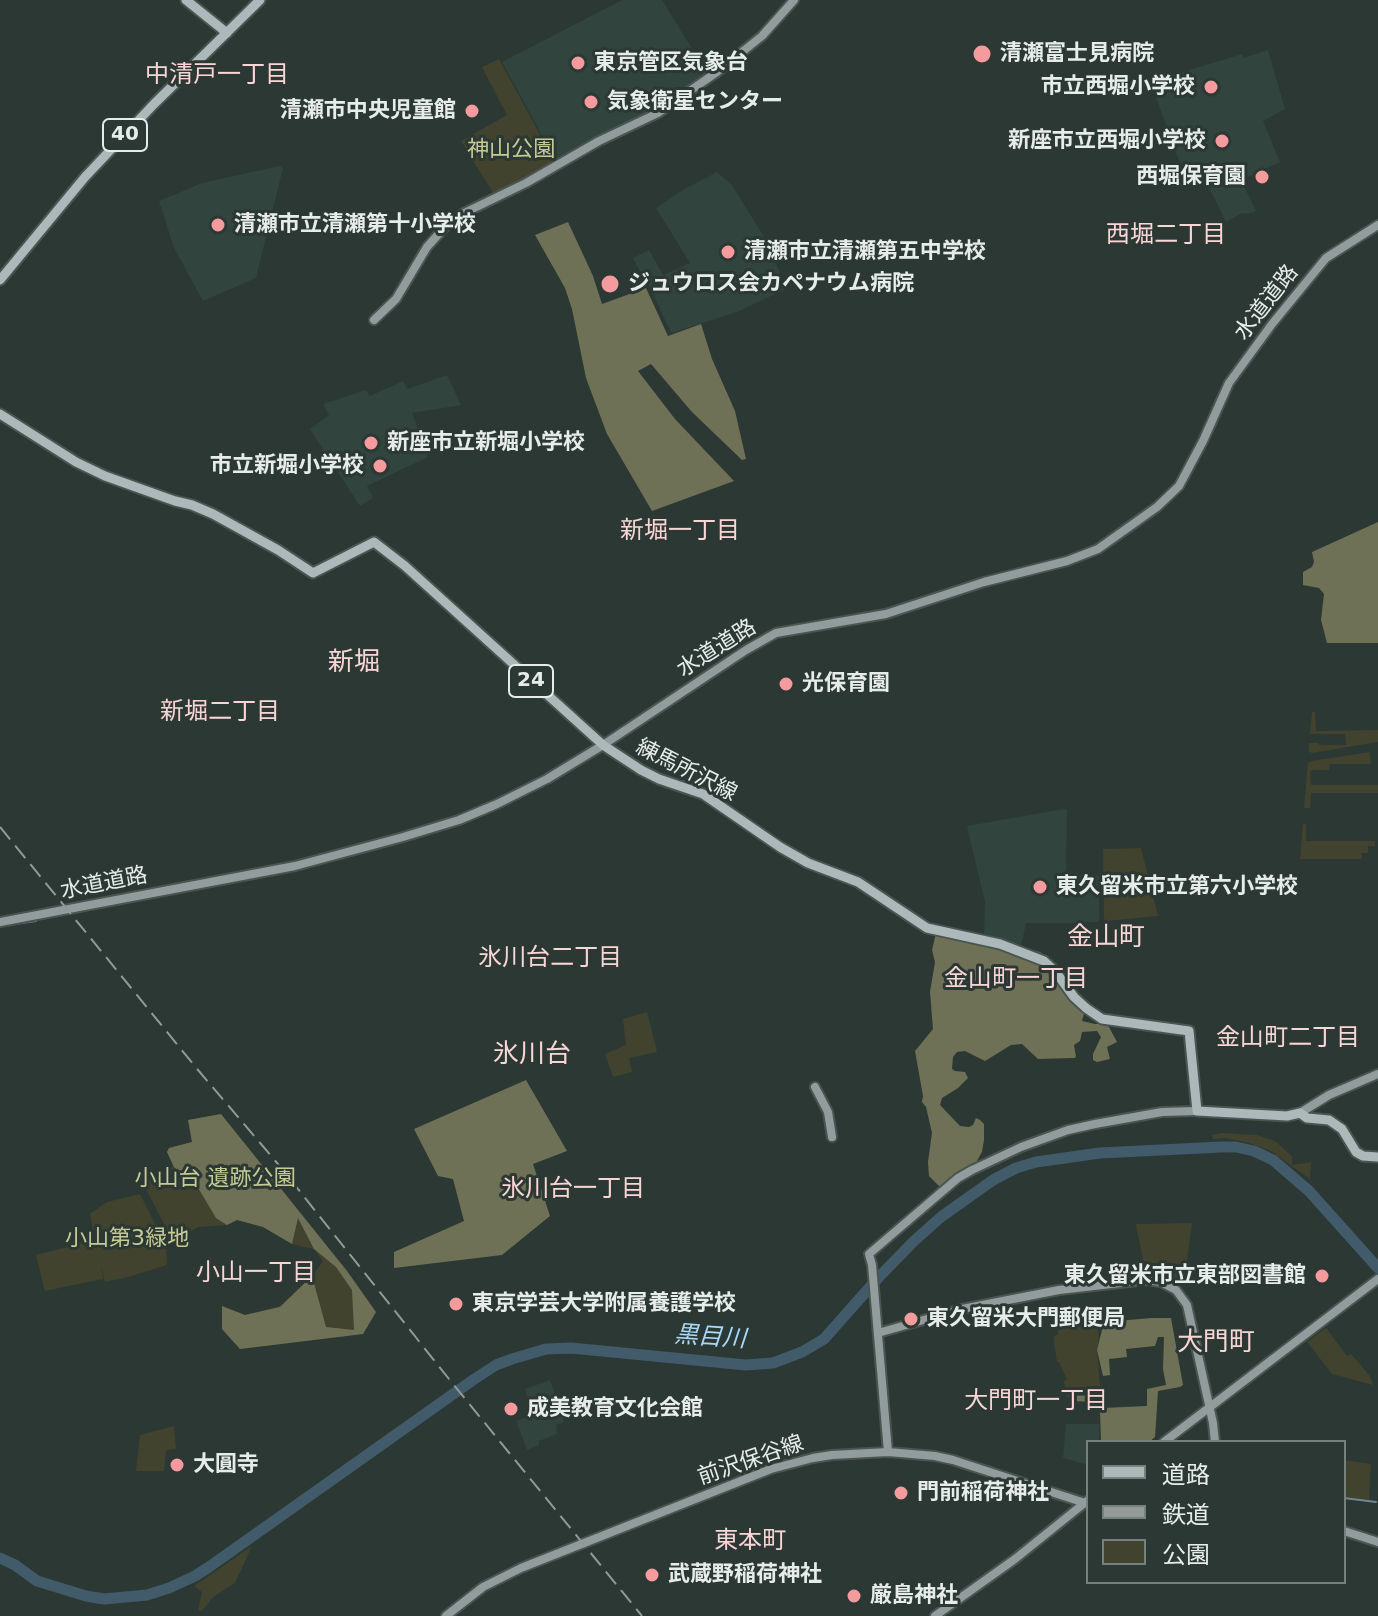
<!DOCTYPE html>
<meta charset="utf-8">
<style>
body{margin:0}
#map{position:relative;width:1378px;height:1616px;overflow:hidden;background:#2c3834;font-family:"DejaVu Sans","Noto Sans JP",sans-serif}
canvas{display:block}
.legend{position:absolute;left:1086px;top:1440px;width:260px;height:144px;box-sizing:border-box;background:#2c3834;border:2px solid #76807d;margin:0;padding:10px 14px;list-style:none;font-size:24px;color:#e5ecea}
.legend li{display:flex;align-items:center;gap:16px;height:40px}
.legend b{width:40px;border:2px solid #76807d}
</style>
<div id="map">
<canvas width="1378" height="1616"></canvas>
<ul class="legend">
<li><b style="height:10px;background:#acb8ba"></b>道路</li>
<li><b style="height:10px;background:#919a97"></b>鉄道</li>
<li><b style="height:22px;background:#41432e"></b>公園</li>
</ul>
</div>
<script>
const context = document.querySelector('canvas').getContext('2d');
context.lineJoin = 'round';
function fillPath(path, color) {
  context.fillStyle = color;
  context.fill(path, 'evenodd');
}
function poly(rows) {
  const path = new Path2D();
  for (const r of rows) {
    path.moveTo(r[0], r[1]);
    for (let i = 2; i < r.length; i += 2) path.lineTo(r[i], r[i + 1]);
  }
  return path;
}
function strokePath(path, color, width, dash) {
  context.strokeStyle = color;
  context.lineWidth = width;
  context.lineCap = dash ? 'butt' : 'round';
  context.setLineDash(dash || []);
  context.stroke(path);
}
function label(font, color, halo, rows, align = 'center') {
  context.font = font + ' "DejaVu Sans","Noto Sans JP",sans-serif';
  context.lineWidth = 6;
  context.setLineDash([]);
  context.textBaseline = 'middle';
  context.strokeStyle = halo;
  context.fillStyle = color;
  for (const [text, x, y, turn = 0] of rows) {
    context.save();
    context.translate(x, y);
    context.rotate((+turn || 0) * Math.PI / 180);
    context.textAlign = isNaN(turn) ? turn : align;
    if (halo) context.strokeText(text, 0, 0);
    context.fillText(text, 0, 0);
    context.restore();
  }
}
const built = poly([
 [622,0,662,0,694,52,706,66,707,74,650,112,602,134,556,161,502,62],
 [1268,50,1285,109,1263,121,1280,162,1241,180,1256,211,1247,214,1242,213,1226,222,1201,171,1185,177,1152,86,1180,73,1242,54,1244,58],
 [280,166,283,168,256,278,203,301,174,248,159,201,202,183],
 [717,172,732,185,769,245,786,289,737,312,671,333,649,285,647,285,633,258,649,250,663,275,690,263,656,208,684,189],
 [447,375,461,405,412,413,428,457,367,486,373,498,360,506,310,429,329,415,323,404,366,390,370,396,403,381,407,389],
 [1064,809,1067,810,1066,876,1095,875,1099,877,1099,920,1097,922,1070,923,1026,923,1021,947,984,935,985,902,967,826],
 [550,1380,564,1422,556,1425,557,1434,539,1441,539,1445,527,1450,516,1421,534,1415,525,1389],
 [1066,1424,1099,1424,1099,1442,1088,1442,1088,1465,1063,1458]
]);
const green = poly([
 [499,59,555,162,524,179,493,193,461,141,507,115,482,67],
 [1312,712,1315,712,1316,731,1378,730,1378,742,1312,753,1309,752,1309,743,1318,743,1319,745,1346,745,1345,734,1310,734],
 [1370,752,1371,764,1330,764,1329,770,1312,770,1310,772,1311,785,1378,785,1378,793,1311,793,1310,808,1304,808,1308,763,1312,761],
 [1303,823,1306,824,1306,841,1375,841,1375,846,1368,846,1368,853,1361,853,1362,859,1300,859],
 [1141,848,1158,916,1107,921,1104,919,1103,849],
 [647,1012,657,1052,629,1058,632,1072,613,1077,605,1054,626,1045,623,1019],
 [221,1114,347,1271,376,1312,363,1334,240,1349,222,1329,222,1306,245,1315,280,1306,312,1276,323,1261,314,1249,292,1244,263,1227,237,1220,227,1225,198,1227,173,1242,141,1179,173,1167,167,1152,169,1148,192,1142,188,1120],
 [1222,1133,1257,1135,1275,1141,1292,1156,1292,1165,1311,1162,1310,1179,1271,1151,1249,1143,1225,1138,1213,1139,1212,1135],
 [140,1194,166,1246,167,1265,128,1277,105,1282,101,1266,103,1279,45,1291,36,1255,95,1240,90,1214,107,1202],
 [1192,1223,1184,1284,1180,1286,1171,1279,1157,1275,1146,1275,1136,1224],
 [1081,1325,1097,1325,1099,1337,1097,1350,1101,1395,1094,1394,1067,1397,1064,1381,1067,1380,1059,1362,1057,1362,1053,1337,1058,1334,1058,1330],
 [1326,1328,1347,1356,1351,1354,1363,1368,1370,1376,1373,1385,1332,1374,1307,1342],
 [174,1426,176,1449,167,1450,166,1452,164,1471,136,1471,140,1435],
 [1344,1460,1371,1464,1369,1500,1344,1497],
 [252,1546,235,1583,213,1597,202,1611,198,1610,202,1592,194,1586]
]);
const forest = poly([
 [568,222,593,276,602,304,646,288,668,336,701,324,712,359,735,411,746,459,742,460,692,412,651,364,638,371,675,419,734,481,652,511,607,434,586,378,572,309,565,288,535,235],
 [1378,522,1378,643,1327,643,1321,620,1324,594,1319,588,1303,585,1303,572,1312,567,1314,562,1312,552],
 [936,933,984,938,1040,952,1052,961,1052,970,1085,1010,1082,1021,1095,1024,1105,1024,1109,1027,1117,1042,1107,1047,1110,1059,1097,1062,1093,1060,1093,1054,1101,1037,1097,1031,1082,1032,1080,1041,1074,1045,1076,1057,1074,1058,1038,1059,1022,1044,1011,1045,985,1061,965,1051,957,1052,953,1057,952,1069,955,1071,965,1072,968,1078,958,1088,942,1098,940,1105,960,1126,969,1127,973,1125,976,1118,980,1120,984,1124,984,1140,982,1152,973,1168,941,1188,929,1176,928,1162,932,1133,926,1107,922,1102,923,1096,915,1051,933,1029,930,992,935,962,932,950],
 [526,1080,567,1151,533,1164,550,1216,502,1255,394,1268,394,1252,464,1221,453,1179,438,1176,414,1129],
 [221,1114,347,1271,376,1312,363,1334,240,1349,222,1329,222,1306,245,1315,280,1307,312,1276,326,1327,354,1330,352,1290,336,1267,314,1249,298,1218,292,1244,263,1227,237,1220,227,1225,216,1218,197,1186,174,1167,167,1152,169,1148,192,1142,188,1120],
 [1152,1318,1171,1318,1183,1385,1180,1387,1158,1391,1155,1437,1149,1442,1101,1442,1100,1411,1094,1402,1073,1401,1073,1396,1101,1395,1103,1408,1147,1406,1147,1389,1166,1385,1163,1369,1164,1337,1158,1337,1155,1346,1126,1349,1127,1357,1109,1359,1110,1375,1103,1376,1097,1350,1104,1322]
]);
const stream = poly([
 [0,926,36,921],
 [1344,1498,1376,1502]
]);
const river = poly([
 [0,1558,15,1565,37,1581,86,1596,104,1599,147,1595,169,1588,195,1576,209,1567,473,1380,496,1365,512,1359,546,1349,571,1348,746,1365,773,1363,802,1352,824,1339,878,1278,914,1241,941,1217,993,1180,1016,1168,1036,1162,1100,1153,1221,1147,1236,1147,1254,1151,1273,1160,1309,1191,1378,1268]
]);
const secondary = poly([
 [374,320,396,299,427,247,445,227,462,214,526,183,599,141,658,113,717,72,762,36,794,0],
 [0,922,295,866,403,837,459,820,497,804,547,779,603,745,746,650,776,633,886,614,984,582,1067,561,1098,549,1157,507,1179,486,1203,441,1229,383,1272,324,1326,258,1378,225],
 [815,1087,828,1112,832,1137],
 [1300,1113,1329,1095,1378,1074],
 [878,1333,962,1309,1059,1290,1146,1280,1161,1282,1176,1290,1187,1305,1213,1423,1215,1442],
 [1164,1442,1378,1279],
 [888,1452,872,1265,869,1254,958,1178,972,1170,1021,1147,1068,1130,1095,1124,1162,1112,1197,1111],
 [1344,1531,1378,1542],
 [446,1616,483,1587,521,1568,771,1469,813,1458,832,1455,888,1452,935,1456,953,1460,1088,1504],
 [935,1616,1015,1559,1087,1501]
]);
const primary = poly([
 [186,0,227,33],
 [0,280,85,177,154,104,260,0],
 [0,414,76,462,105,476,175,501,192,505,213,514,278,550,313,573,374,542,405,566,603,745,641,770,659,779,703,794,780,847,808,863,858,882,927,928,1000,944,1044,961,1055,971,1074,997,1086,1008,1102,1019,1189,1031,1197,1111,1287,1116,1300,1113,1307,1118,1329,1120,1342,1129,1356,1152,1363,1156,1378,1157]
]);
const rail = poly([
 [0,827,198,1070,278,1164,449,1379,642,1616]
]);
const markers = [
 [982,54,10,"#f59b9e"],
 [578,63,8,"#f59b9e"],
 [1211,87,8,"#f59b9e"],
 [591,102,8,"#f59b9e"],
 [472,111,8,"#f59b9e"],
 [1222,141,8,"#f59b9e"],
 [1262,177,8,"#f59b9e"],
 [218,225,8,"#f59b9e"],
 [728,252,8,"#f59b9e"],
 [610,284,10,"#f59b9e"],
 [371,443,8,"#f59b9e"],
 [380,466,8,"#f59b9e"],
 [786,684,8,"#f59b9e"],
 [1040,887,8,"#f59b9e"],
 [1322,1276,8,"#f59b9e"],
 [456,1304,8,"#f59b9e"],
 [911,1319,8,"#f59b9e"],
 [511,1409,8,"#f59b9e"],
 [177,1465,8,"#f59b9e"],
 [901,1493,8,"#f59b9e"],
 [652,1575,8,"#f59b9e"],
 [854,1596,8,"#f59b9e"]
];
const shields = [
 [125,135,44],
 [531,681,44]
];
const shieldNames = [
 ["40",125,135],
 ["24",531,681]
];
const poiNames = [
 ["清瀬富士見病院",1000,54],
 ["東京管区気象台",594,63],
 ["市立西堀小学校",1195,87,"right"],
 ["気象衛星センター",607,102],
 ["清瀬市中央児童館",456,111,"right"],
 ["新座市立西堀小学校",1206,141,"right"],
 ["西堀保育園",1246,177,"right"],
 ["清瀬市立清瀬第十小学校",234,225],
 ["清瀬市立清瀬第五中学校",744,252],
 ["ジュウロス会カペナウム病院",628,284],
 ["新座市立新堀小学校",387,443],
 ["市立新堀小学校",364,466,"right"],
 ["光保育園",802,684],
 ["東久留米市立第六小学校",1056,887],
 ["東久留米市立東部図書館",1306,1276,"right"],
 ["東京学芸大学附属養護学校",472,1304],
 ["東久留米大門郵便局",927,1319],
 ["成美教育文化会館",527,1409],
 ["大圓寺",193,1465],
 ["門前稲荷神社",917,1493],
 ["武蔵野稲荷神社",668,1575],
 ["厳島神社",870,1596]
];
const parkNames = [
 ["神山公園",511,150],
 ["小山台 遺跡公園",215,1179],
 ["小山第3緑地",127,1239]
];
const streetNames = [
 ["水道道路",1267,303,-52],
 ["水道道路",717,649,-32],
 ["練馬所沢線",686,771,27],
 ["水道道路",104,884,-11],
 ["前沢保谷線",751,1461,-19]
];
const neighbourhoodNames = [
 ["中清戸一丁目",217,76],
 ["西堀二丁目",1166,236],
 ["新堀一丁目",680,532],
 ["新堀二丁目",220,713],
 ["氷川台二丁目",550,959],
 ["金山町一丁目",1016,980],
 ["金山町二丁目",1288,1039],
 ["氷川台一丁目",573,1190],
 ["小山一丁目",256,1274],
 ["大門町一丁目",1036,1402],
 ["東本町",750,1542]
];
const waterNames = [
 ["黒目川",710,1338,4]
];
const quarterNames = [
 ["新堀",354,663],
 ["金山町",1106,938],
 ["氷川台",532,1055],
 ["大門町",1216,1343]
];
fillPath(built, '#31443e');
fillPath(green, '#41432e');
fillPath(forest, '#6f7156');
strokePath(stream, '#728691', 2);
strokePath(river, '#415b6b', 11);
strokePath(secondary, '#4a5551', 12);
strokePath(primary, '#4a5551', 13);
strokePath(secondary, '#929c9d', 8);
strokePath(primary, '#acb8ba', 9);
strokePath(rail, '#919a97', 2, [16, 8]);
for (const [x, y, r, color] of markers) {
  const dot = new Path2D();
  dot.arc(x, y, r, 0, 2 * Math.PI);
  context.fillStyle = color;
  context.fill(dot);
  strokePath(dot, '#2c3834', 3);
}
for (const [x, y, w] of shields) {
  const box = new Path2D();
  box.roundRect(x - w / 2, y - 16, w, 32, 6);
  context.fillStyle = '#2c3834';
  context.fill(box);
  strokePath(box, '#e5ecea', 2);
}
label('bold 20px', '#e5ecea', null, shieldNames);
label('bold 22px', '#e5ecea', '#2c3834', poiNames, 'left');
label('22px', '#c6cb96', '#2c3834', parkNames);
label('22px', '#e5ecea', '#2c3834', streetNames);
label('24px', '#f9d6d6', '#2c3834', neighbourhoodNames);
label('italic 24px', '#a6d9fb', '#2c3834', waterNames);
label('26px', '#f9d6d6', '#2c3834', quarterNames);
</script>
